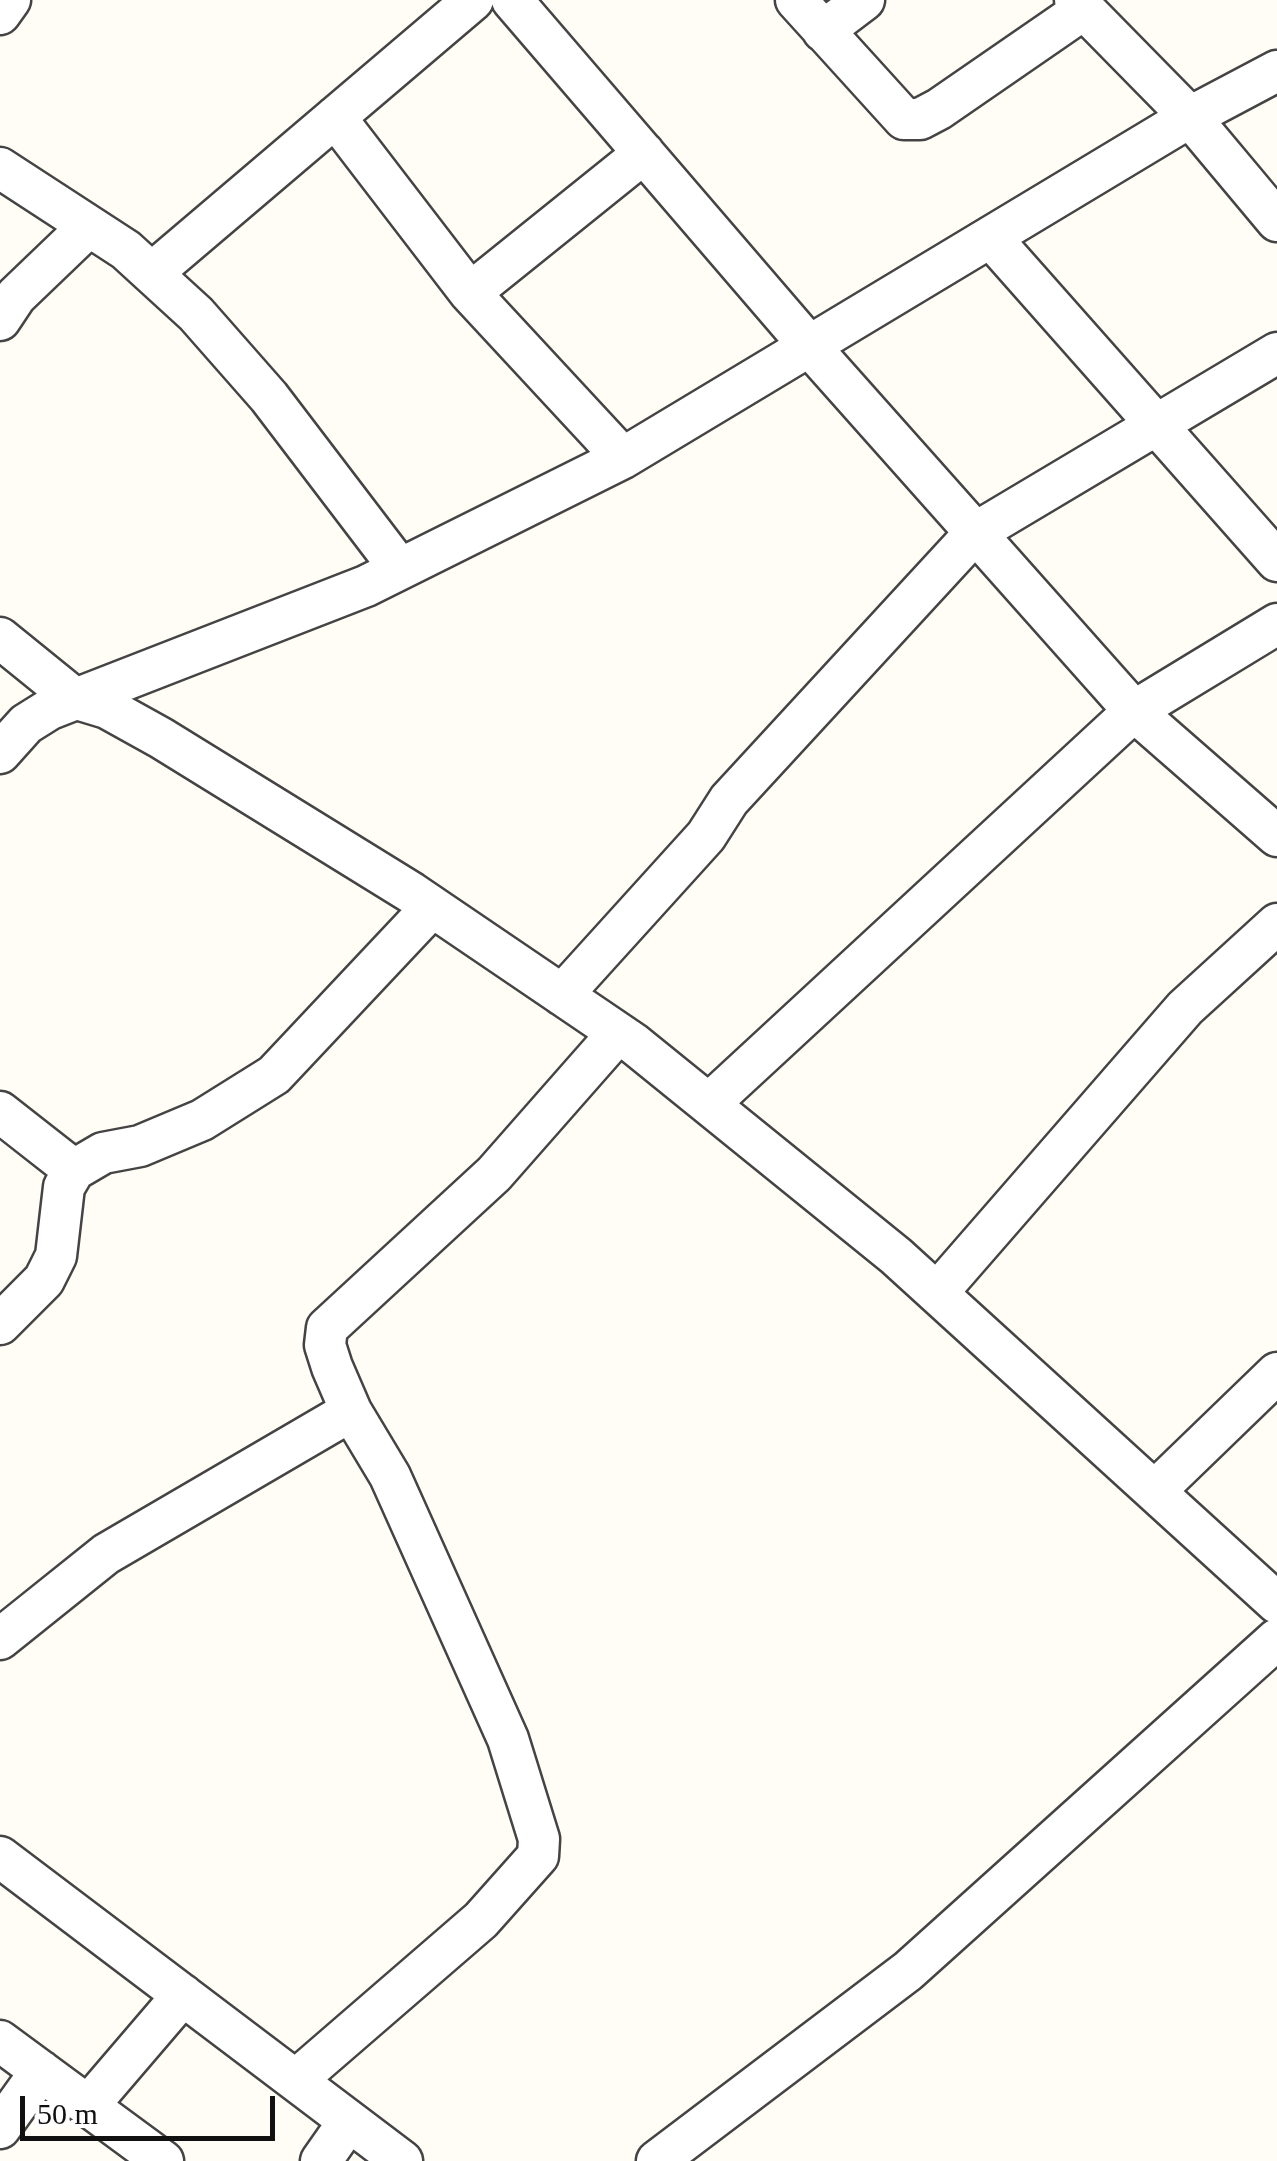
<!DOCTYPE html>
<style>
body{margin:0}
#map{position:relative;width:1277px;height:2161px;overflow:hidden;background:#fffdf5;font-family:"Times New Roman",serif}
canvas{display:block}
.scale{position:absolute;left:20px;top:2096px;width:255px;height:45px;box-sizing:border-box;border:5px solid #111;border-top:0;padding-left:12px;font-size:30px;line-height:35px;white-space:nowrap;color:#111;-webkit-text-stroke:8px #fff;paint-order:stroke}
</style>
<div id="map">
<canvas width="1277" height="2161"></canvas>
<div class="scale">50 m</div>
</div>
<script>
const context = document.querySelector('canvas').getContext('2d');
context.lineJoin = 'round';
function poly(rows) {
  const path = new Path2D();
  for (const r of rows) {
    path.moveTo(r[0], r[1]);
    for (let i = 2; i < r.length; i += 2) path.lineTo(r[i], r[i + 1]);
  }
  return path;
}
function strokePath(path, color, width, dash) {
  context.strokeStyle = color;
  context.lineWidth = width;
  context.lineCap = dash ? 'butt' : 'round';
  context.setLineDash(dash || []);
  context.stroke(path);
}
const minor = poly([
 [512,0,812,349,1134,711,1277,836],
 [796,0,904,119,920,119,939,109,1084,9],
 [1075,0,1190,117,1277,221],
 [0,14,10,0],
 [823,31,864,0],
 [335,117,470,293,623,458],
 [0,168,126,250,196,314,269,397,400,569],
 [992,239,1277,561],
 [152,273,473,0],
 [470,293,644,153],
 [0,320,16,296,89,226],
 [0,638,74,698,107,708,161,738,412,893,633,1043,896,1256,1277,1603],
 [0,753,26,724,50,709,366,586,623,458,1190,117,1277,71],
 [562,995,706,836,729,800,975,533,1277,353],
 [711,1102,1134,711,1277,624],
 [0,1112,74,1170],
 [937,1293,1185,1008,1277,924],
 [0,1324,44,1280,56,1256,64,1187,74,1170,103,1153,140,1146,202,1120,274,1075,432,907],
 [1157,1489,1277,1373],
 [0,1639,106,1554,351,1411],
 [0,1857,402,2161],
 [0,2041,163,2161],
 [296,2080,481,1920,538,1856,539,1839,508,1739,390,1476,351,1411,332,1367,325,1345,327,1328,494,1174,618,1033],
 [88,2106,183,1995],
 [0,2128,41,2071],
 [321,2161,349,2121],
 [657,2161,908,1971,1277,1639]
]);
strokePath(minor, '#444', 45);
strokePath(minor, '#fff', 40);
</script>
